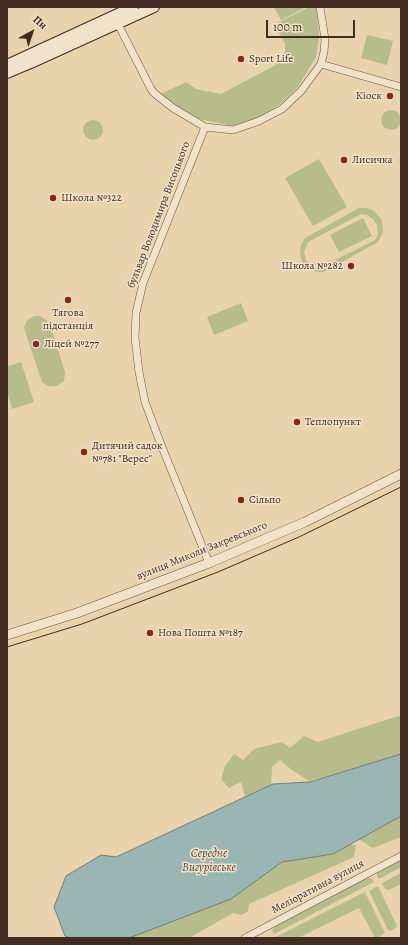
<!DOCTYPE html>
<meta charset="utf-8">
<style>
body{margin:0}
#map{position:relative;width:408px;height:945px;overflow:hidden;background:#e9d3ad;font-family:Alegreya,serif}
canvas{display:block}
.frame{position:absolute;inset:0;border:8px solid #422b21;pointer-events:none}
.north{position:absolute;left:12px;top:12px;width:40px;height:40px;-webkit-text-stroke:3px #f1e2ca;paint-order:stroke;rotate:40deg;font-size:11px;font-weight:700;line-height:16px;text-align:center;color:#422b21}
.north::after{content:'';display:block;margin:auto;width:14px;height:18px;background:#422b21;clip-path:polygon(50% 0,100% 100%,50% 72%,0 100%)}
.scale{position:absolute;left:266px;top:20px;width:89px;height:18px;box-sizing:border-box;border:2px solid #422b21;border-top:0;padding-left:5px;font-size:12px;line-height:14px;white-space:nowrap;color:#422b21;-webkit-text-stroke:3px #f1e2ca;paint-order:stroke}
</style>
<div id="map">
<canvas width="408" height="945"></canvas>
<div class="frame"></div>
<div class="north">Пн</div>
<div class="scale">100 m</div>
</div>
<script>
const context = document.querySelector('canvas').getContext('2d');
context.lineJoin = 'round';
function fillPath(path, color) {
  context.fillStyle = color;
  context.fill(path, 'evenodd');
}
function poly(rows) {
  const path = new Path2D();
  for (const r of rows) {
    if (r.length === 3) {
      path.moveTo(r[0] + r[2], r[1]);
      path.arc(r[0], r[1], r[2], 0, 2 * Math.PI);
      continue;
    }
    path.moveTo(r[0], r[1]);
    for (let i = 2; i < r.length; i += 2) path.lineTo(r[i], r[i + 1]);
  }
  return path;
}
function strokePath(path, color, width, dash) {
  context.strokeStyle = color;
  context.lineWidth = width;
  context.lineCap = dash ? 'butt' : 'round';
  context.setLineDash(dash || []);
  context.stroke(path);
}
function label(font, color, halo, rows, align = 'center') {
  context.font = font + ' Alegreya,serif';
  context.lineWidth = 3;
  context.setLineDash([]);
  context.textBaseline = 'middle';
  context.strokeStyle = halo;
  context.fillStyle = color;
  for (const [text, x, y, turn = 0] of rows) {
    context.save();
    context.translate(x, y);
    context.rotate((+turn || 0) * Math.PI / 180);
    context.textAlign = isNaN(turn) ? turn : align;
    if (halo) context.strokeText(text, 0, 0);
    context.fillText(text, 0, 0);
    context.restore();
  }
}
const green = poly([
 [274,7,306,7,281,20],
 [309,7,316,7,317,11,319,36,316,57,297,88,279,105,256,119,233,126,199,119,174,106,161,94,186,82,196,89,221,94,274,66,280,61,285,52,285,43,275,26,279,22],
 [367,35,393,41,387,65,361,58],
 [391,120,10],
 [93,130,10],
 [319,159,347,207,313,226,285,178],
 [359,208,367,208,374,211,382,220,383,232,378,242,324,272,317,272,306,267,302,261,300,253,301,245,305,238],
 [361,214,367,215,373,219,377,225,378,234,375,240,323,266,314,267,306,260,304,252,308,242],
 [363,218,372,236,339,252,330,235],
 [241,303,248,321,214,335,207,317],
 [35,316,40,316,49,322,65,372,64,381,57,386,48,386,42,382,24,328,26,322,30,318],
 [21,362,34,402,12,409,7,391,7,366],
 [401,715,401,757,309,781,292,770,280,760,272,767,271,788,246,800,241,782,229,788,221,779,225,766,234,754,243,760,254,749,282,742,290,748,304,736,318,742],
 [401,816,401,837,373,848,357,838,369,821],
 [337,842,356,845,354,857,249,904,248,911,242,915,233,913,189,938,123,938,288,854],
 [401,858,401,867,379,879,377,876,377,872],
 [401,873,401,884,389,890,385,889,382,883],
 [365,877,372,879,374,882,274,934,272,931,274,927],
 [378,886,397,926,391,931,388,930,369,891],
 [365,892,385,933,380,936,381,938,375,938,359,908,298,938,276,937]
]);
const water = poly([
 [401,754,401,816,333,854,282,862,231,899,129,938,70,938,65,936,54,907,66,876,101,855,116,857,273,784,310,782,401,754]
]);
const minor = poly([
 [118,24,151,89,154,93,173,108,205,127,233,130,259,121,282,109,301,91,321,64,324,52,325,39,320,7],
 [321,64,401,87],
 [205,127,143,283,136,313,135,338,139,372,145,402,160,442,209,563],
 [245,938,401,856]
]);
const tertiary = poly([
 [7,635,77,613,209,563,305,522,401,474]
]);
const secondary = poly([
 [7,65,133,7],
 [7,73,33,62,154,7]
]);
const tram = poly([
 [7,647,82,624,218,572,299,537,401,487]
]);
const markers = [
 [241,59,4,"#8f2418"],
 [390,96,4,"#8f2418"],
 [344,160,4,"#8f2418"],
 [53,198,4,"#8f2418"],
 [351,266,4,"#8f2418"],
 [68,300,4,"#8f2418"],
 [36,344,4,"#8f2418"],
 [297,422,4,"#8f2418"],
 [84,452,4,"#8f2418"],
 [241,500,4,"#8f2418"],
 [150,633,4,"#8f2418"]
];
const poiNames = [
 ["Sport Life",249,59],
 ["Кіоск",382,96,"right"],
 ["Лисичка",352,160],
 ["Школа №322",61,198],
 ["Школа №282",343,266,"right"],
 ["Тягова",68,313,"center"],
 ["пiдстанцiя",68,326,"center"],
 ["Ліцей №277",44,344],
 ["Теплопункт",305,422],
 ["Дитячий садок",92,446],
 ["№781 \"Верес\"",92,459],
 ["Сільпо",249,500],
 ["Нова Пошта №187",158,633]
];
const streetNames = [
 ["бульвар Володимира Висоцького",159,215,-69],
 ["вулиця Миколи Закревського",202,551,-22],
 ["Меліоративна вулиця",318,887,-28]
];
const waterNames = [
 ["Середнє",209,854],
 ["Вигурівське",209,868]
];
fillPath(green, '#b6bc8a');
fillPath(water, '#99b6b2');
strokePath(water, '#767e78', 1);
strokePath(minor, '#6c5544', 8);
strokePath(tertiary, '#6c5544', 10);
strokePath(secondary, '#422b21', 12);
strokePath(minor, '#f1e2ca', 7);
strokePath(tertiary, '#f1e2ca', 9);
strokePath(secondary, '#f1e2ca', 10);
strokePath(tram, '#422b21', 1);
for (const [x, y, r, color] of markers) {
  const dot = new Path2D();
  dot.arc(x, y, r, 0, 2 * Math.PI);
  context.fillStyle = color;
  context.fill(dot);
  strokePath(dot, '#f1e2ca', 1.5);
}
label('11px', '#422b21', '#f1e2ca', poiNames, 'left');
label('11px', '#422b21', '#f1e2ca', streetNames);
label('italic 12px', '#53473e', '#f1e2ca', waterNames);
</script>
